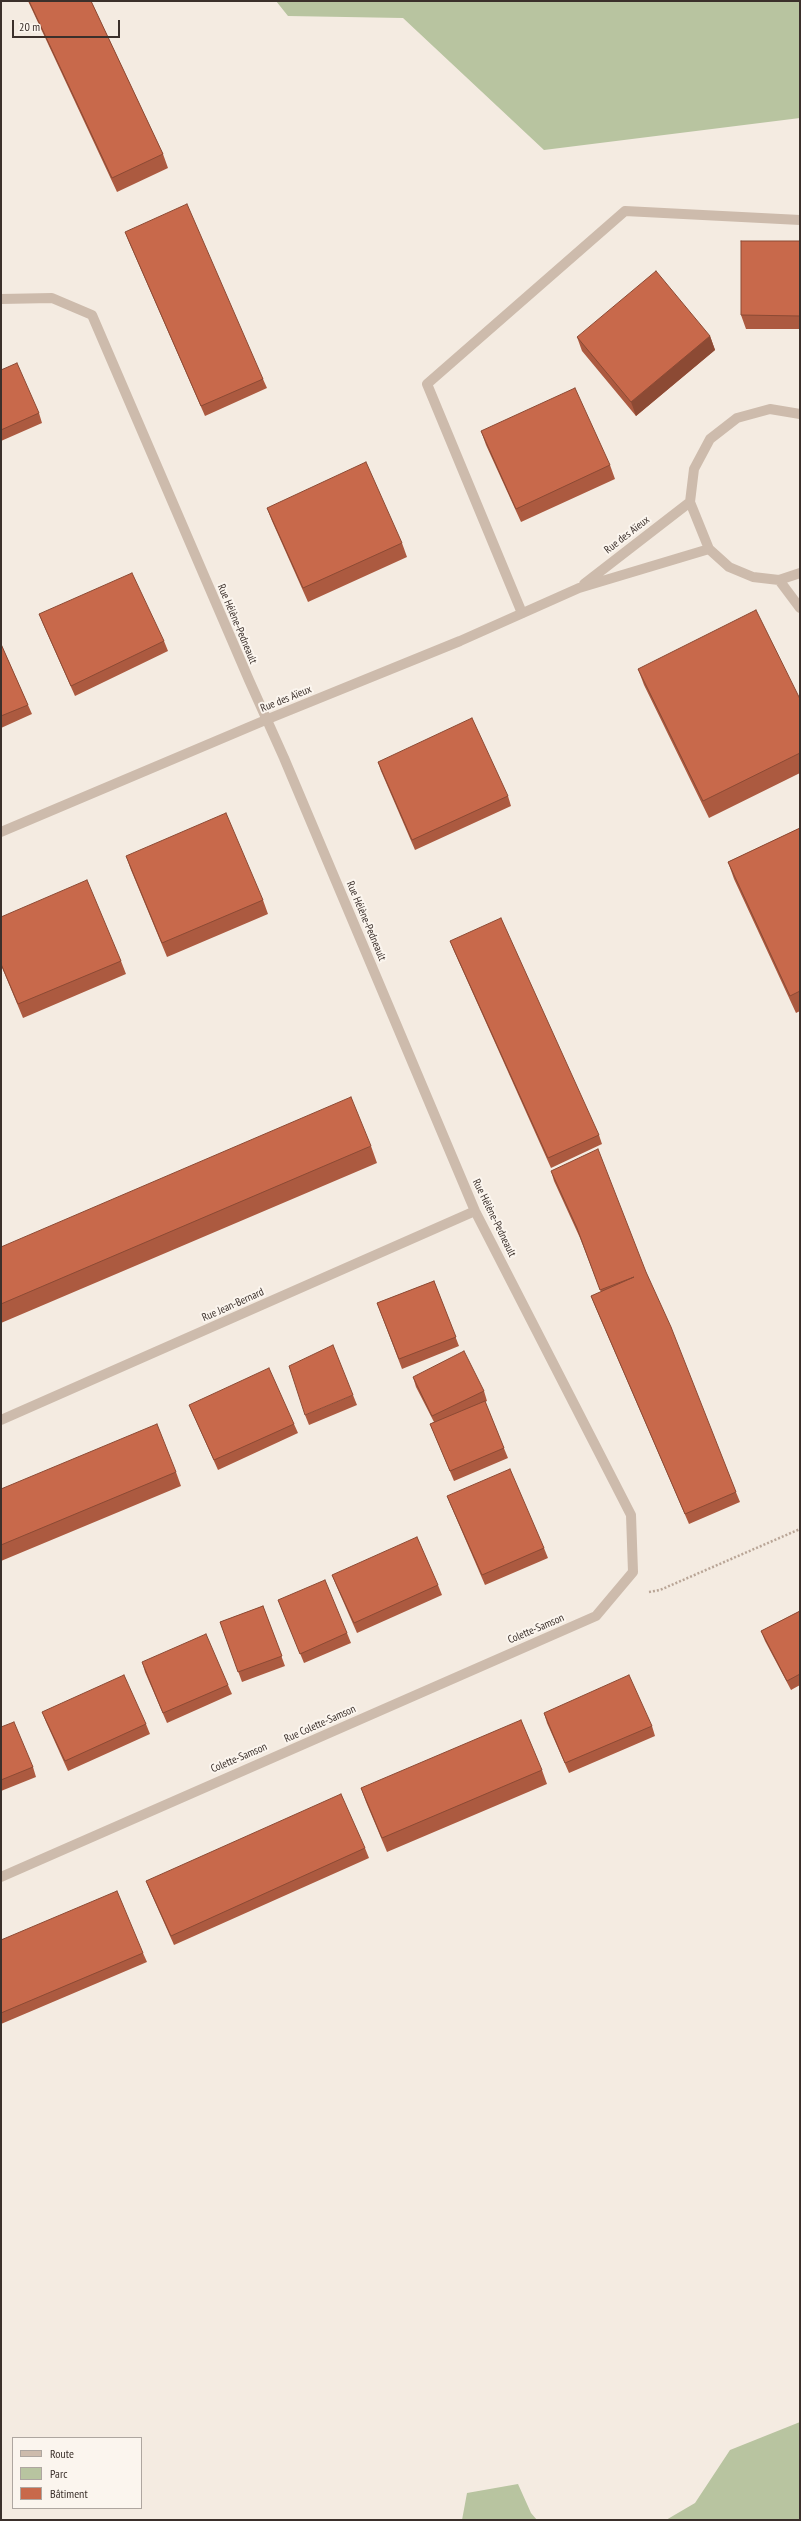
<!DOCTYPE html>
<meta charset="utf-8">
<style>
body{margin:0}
#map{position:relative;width:801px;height:2521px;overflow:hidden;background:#f4ebe1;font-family:"PT Sans Narrow",sans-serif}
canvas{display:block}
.frame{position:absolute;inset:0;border:2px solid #3b302b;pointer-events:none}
.legend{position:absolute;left:12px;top:2437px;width:130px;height:72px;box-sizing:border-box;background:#fbf5ee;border:1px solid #aea6a0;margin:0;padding:5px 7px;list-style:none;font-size:12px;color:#3b302b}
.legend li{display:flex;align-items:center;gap:8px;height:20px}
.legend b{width:20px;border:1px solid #aea6a0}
.scale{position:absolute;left:12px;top:20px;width:108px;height:18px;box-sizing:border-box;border:2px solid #3b302b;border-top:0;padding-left:5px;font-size:12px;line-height:14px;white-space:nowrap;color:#3b302b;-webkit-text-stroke:3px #fbf5ee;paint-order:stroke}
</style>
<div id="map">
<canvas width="801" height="2521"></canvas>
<div class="frame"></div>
<ul class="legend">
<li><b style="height:5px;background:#cdbbac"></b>Route</li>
<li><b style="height:11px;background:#b8c4a0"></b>Parc</li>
<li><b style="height:11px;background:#c8694b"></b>Bâtiment</li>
</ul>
<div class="scale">20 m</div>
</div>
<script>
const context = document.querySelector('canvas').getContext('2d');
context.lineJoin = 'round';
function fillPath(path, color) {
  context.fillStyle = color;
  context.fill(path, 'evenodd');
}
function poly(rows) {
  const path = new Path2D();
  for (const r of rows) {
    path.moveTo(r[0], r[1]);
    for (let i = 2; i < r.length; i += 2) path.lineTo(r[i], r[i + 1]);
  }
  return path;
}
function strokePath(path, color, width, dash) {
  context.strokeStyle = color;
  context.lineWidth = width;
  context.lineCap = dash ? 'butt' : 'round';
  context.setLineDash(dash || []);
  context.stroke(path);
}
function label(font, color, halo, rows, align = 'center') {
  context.font = font + ' "PT Sans Narrow",sans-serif';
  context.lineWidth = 4;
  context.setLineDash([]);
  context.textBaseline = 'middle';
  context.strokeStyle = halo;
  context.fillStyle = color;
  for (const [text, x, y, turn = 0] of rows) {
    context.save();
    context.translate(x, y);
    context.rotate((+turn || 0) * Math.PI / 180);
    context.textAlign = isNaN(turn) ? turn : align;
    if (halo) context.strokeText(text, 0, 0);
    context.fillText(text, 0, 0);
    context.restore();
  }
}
const green = poly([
 [276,1,800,1,800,118,544,150,403,18,288,16],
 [800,2422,800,2520,666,2520,695,2503,730,2450],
 [518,2484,531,2513,537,2520,462,2520,467,2493]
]);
const path = poly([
 [649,1592,660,1590,800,1529]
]);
const service = poly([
 [522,613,427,384,625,211,800,220]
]);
const minor = poly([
 [1,299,52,298,92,315,249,680,284,758,475,1211,631,1515,633,1572,596,1616,1,1877],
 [1,1420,475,1211]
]);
const tertiary = poly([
 [800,414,770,409,737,418,710,439,694,469,690,502,709,549,729,567,753,577,779,580,800,573],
 [779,580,800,608],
 [584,584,690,502],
 [1,832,268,719,460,641,579,588,709,549]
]);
const wall = poly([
 [28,1,91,1,163,154,168,168,117,192],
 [125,232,263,379,267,388,205,416,129,242],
 [800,241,800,329,746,329,741,315],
 [710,336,715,350,636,416,582,351,577,337],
 [1,370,39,413,42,423,1,441],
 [481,431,610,465,615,479,521,522,486,445],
 [267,508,402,543,407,557,308,602,272,521],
 [39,614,164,641,168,651,75,696,43,624],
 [1,644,28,705,32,714,1,728],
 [638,669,800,699,800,773,709,818,644,685],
 [378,762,508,796,511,806,415,850,381,771],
 [800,828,800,1011,796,1013,734,879,728,862],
 [126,856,263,900,268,914,167,957,131,870],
 [1,917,121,961,126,974,23,1018,1,965],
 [450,941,599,1135,602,1144,551,1168,454,951],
 [371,1146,377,1163,1,1323,1,1247],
 [551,1171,646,1272,740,1502,689,1524,595,1306,591,1296,601,1292,580,1238,554,1181],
 [434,1281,459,1346,402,1369,377,1303],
 [413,1377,484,1391,487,1401,485,1402,508,1458,454,1481,430,1424,434,1422,416,1387],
 [353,1395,357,1405,309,1425,305,1415],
 [189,1405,294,1424,298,1433,218,1470,193,1414],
 [176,1472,181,1486,1,1561,1,1489],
 [447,1496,544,1548,548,1558,485,1585,451,1506],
 [332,1575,438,1585,442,1595,357,1633,336,1585],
 [278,1600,347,1633,351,1643,304,1663],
 [263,1606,285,1666,242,1682,220,1622],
 [800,1611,800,1685,791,1690,765,1641,761,1631],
 [142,1662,228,1685,232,1694,167,1723,145,1672],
 [42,1712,146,1724,150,1734,68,1771,46,1722],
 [544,1713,652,1726,655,1736,569,1773,547,1723],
 [1,1727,33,1767,36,1777,1,1791],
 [542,1770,547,1784,387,1852,366,1802,361,1788],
 [365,1848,369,1858,174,1945,150,1891,146,1881],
 [1,1940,143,1953,147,1962,1,2024]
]);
const shadedWall = poly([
 [710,336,715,350,636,416,631,402]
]);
const building = poly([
 [29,1,91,1,163,154,112,178,29,1],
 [187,204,263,379,201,406,125,232,187,204],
 [741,241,800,241,800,316,741,315,741,241],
 [656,271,710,336,631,402,577,337,656,271],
 [17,363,39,413,1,430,1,370,17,363],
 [575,388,610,465,516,509,481,431,575,388],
 [366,462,402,543,303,588,267,508,366,462],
 [132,573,164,641,71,686,39,614,132,573],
 [756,610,800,699,800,753,703,801,638,669,756,610],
 [1,644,28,705,1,716,1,644],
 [472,718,508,796,412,840,378,762,472,718],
 [226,813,263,900,162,943,126,856,226,813],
 [800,828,800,991,790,996,728,862,800,828],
 [87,880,121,961,18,1004,1,964,1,917,87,880],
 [501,918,599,1135,548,1158,450,941,501,918],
 [351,1097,371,1146,1,1304,1,1247,351,1097],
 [598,1149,646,1272,671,1327,736,1492,685,1514,591,1296,634,1277,600,1290,577,1228,551,1171,598,1149],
 [434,1281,456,1337,399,1359,377,1303,434,1281],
 [333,1345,353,1395,305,1415,289,1366,333,1345],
 [464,1351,484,1391,432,1416,413,1377,464,1351],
 [269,1368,294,1424,214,1460,189,1405,269,1368],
 [485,1401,504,1448,450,1471,430,1424,485,1401],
 [157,1424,176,1472,1,1545,1,1489,157,1424],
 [510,1469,544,1548,482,1575,447,1496,510,1469],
 [417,1537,438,1585,354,1623,332,1575,417,1537],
 [325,1580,347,1633,300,1654,278,1600,325,1580],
 [263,1606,282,1656,238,1672,220,1622,263,1606],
 [800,1611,800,1674,787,1681,761,1631,800,1611],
 [206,1634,228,1685,163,1713,142,1662,206,1634],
 [124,1675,146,1724,65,1761,42,1712,124,1675],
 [629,1675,652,1726,565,1763,544,1713,629,1675],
 [521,1720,542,1770,382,1838,361,1788,521,1720],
 [14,1722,33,1767,1,1780,1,1727,14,1722],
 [341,1794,365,1848,171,1936,146,1881,341,1794],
 [117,1891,143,1953,1,2013,1,1940,117,1891]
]);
const streetNames = [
 ["Rue des Aïeux",627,535,-38],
 ["Rue Hélène-Pedneault",237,624,67],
 ["Rue des Aïeux",286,699,-22],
 ["Rue Hélène-Pedneault",366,921,67],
 ["Rue Hélène-Pedneault",494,1218,64],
 ["Rue Jean-Bernard",233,1305,-24],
 ["Colette-Samson",536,1629,-23],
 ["Rue Colette-Samson",320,1724,-24],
 ["Colette-Samson",239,1758,-23]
];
fillPath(green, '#b8c4a0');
strokePath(path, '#b9a596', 2.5, [2, 2]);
strokePath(service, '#cdbbac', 10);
strokePath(minor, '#cdbbac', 10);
strokePath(tertiary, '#cdbbac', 10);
fillPath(wall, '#ac5a40');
fillPath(shadedWall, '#8c4a34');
fillPath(building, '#c8694b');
strokePath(building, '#8c4a34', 1);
label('11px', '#3b302b', '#fbf5ee', streetNames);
</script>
